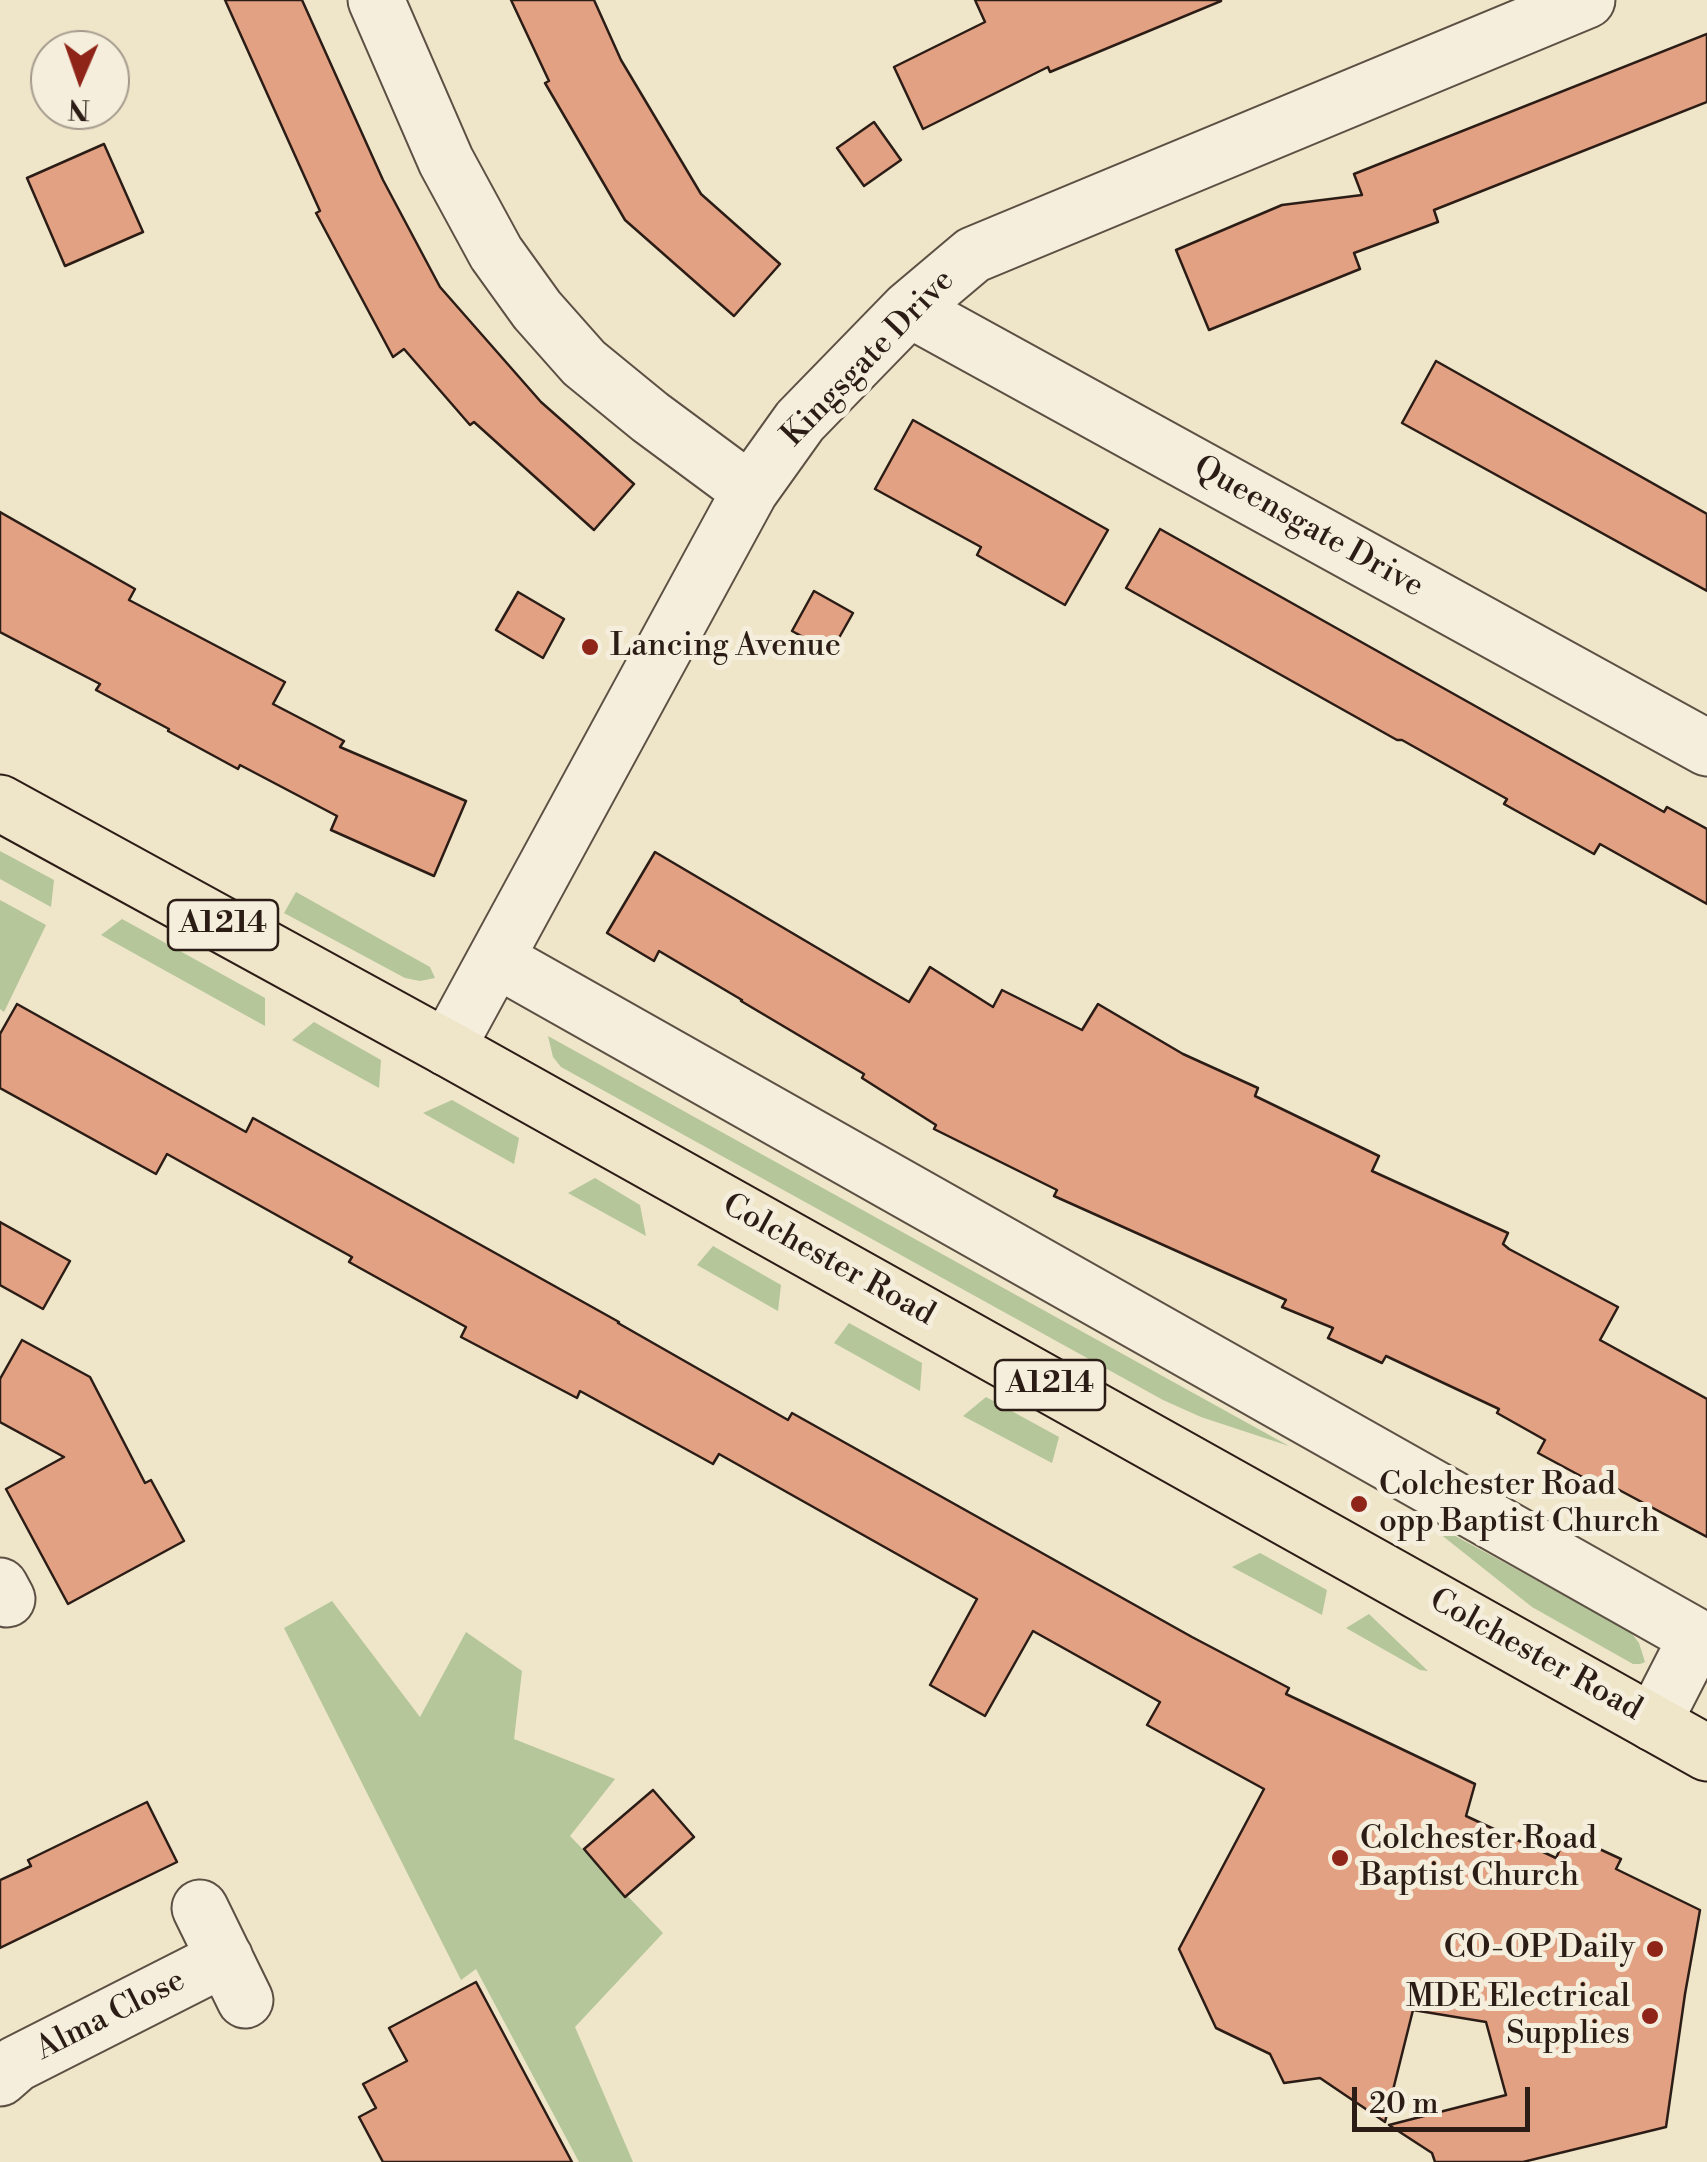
<!DOCTYPE html>
<style>
body{margin:0}
#map{position:relative;width:1707px;height:2162px;overflow:hidden;background:#efe5c9;font-family:"Libre Bodoni",serif}
canvas{display:block}
.north{position:absolute;left:30px;top:30px;width:100px;height:100px;box-sizing:border-box;background:#f5eedc;border:2px solid #a49a8d;border-radius:50%;rotate:182deg;font-size:28px;font-weight:700;line-height:40px;text-align:center;color:#2b1d16}
.north::after{content:'';display:block;margin:auto;width:35px;height:45px;background:#8f2418;clip-path:polygon(50% 0,100% 100%,50% 72%,0 100%)}
.scale{position:absolute;left:1352px;top:2087px;width:178px;height:45px;box-sizing:border-box;border:5px solid #2b1d16;border-top:0;padding-left:12px;font-size:30px;line-height:35px;white-space:nowrap;color:#2b1d16;-webkit-text-stroke:8px #f5eedc;paint-order:stroke}
</style>
<div id="map">
<canvas width="1707" height="2162"></canvas>
<div class="north">N</div>
<div class="scale">20 m</div>
</div>
<script>
const context = document.querySelector('canvas').getContext('2d');
context.lineJoin = 'round';
function fillPath(path, color) {
  context.fillStyle = color;
  context.fill(path, 'evenodd');
}
function poly(rows) {
  const path = new Path2D();
  for (const r of rows) {
    path.moveTo(r[0], r[1]);
    for (let i = 2; i < r.length; i += 2) path.lineTo(r[i], r[i + 1]);
  }
  return path;
}
function strokePath(path, color, width, dash) {
  context.strokeStyle = color;
  context.lineWidth = width;
  context.lineCap = dash ? 'butt' : 'round';
  context.setLineDash(dash || []);
  context.stroke(path);
}
function label(font, color, halo, rows, align = 'center') {
  context.font = font + ' "Libre Bodoni",serif';
  context.lineWidth = 10;
  context.setLineDash([]);
  context.textBaseline = 'middle';
  context.strokeStyle = halo;
  context.fillStyle = color;
  for (const [text, x, y, turn = 0] of rows) {
    context.save();
    context.translate(x, y);
    context.rotate((+turn || 0) * Math.PI / 180);
    context.textAlign = isNaN(turn) ? turn : align;
    if (halo) context.strokeText(text, 0, 0);
    context.fillText(text, 0, 0);
    context.restore();
  }
}
const green = poly([
 [0,851,54,880,51,907,0,879],
 [296,892,430,967,435,978,420,981,405,978,284,913],
 [0,900,46,925,4,1012,0,1009],
 [122,919,265,998,265,1026,101,935],
 [314,1022,381,1060,379,1088,292,1040],
 [548,1036,1289,1446,1201,1417,1163,1400,561,1067,553,1057],
 [452,1100,519,1138,514,1164,423,1113],
 [595,1178,640,1205,646,1236,568,1193],
 [713,1246,781,1285,778,1311,697,1265],
 [849,1323,922,1363,920,1391,834,1343],
 [986,1397,1059,1437,1052,1463,963,1416],
 [1415,1514,1630,1631,1639,1643,1645,1662,1640,1664,1633,1664,1532,1607],
 [1260,1553,1327,1590,1322,1615,1232,1567],
 [332,1601,420,1717,466,1632,522,1671,514,1739,615,1779,570,1836,663,1933,575,2027,633,2162,579,2162,476,1969,461,1980,284,1628],
 [1369,1614,1428,1671,1420,1670,1346,1628]
]);
const building = poly([
 [225,0,302,0,383,180,440,287,541,402,634,484,594,530,474,422,470,425,404,349,393,357,316,213,320,211,225,0],
 [511,0,594,0,621,60,701,194,780,264,734,316,625,220,545,83,549,81,511,0],
 [975,0,1221,0,1221,1,1050,72,1048,67,923,129,894,67,985,22,975,0],
 [1707,34,1707,102,1434,210,1438,222,1354,253,1360,269,1209,330,1176,250,1282,205,1362,195,1354,174,1707,34],
 [874,122,901,160,864,186,837,148,874,122],
 [104,144,143,232,65,266,27,178,104,144],
 [1436,361,1707,514,1707,591,1402,423,1436,361],
 [913,420,1108,530,1065,605,977,555,981,547,875,489,913,420],
 [0,512,135,589,129,600,285,682,273,704,344,741,340,747,466,801,434,876,331,830,337,816,240,765,238,769,168,731,169,729,96,690,100,684,0,632,0,512],
 [1160,529,1664,812,1667,807,1707,829,1707,904,1600,844,1594,854,1504,804,1507,799,1402,740,1397,740,1126,588,1160,529],
 [814,591,853,613,831,652,792,631,814,591],
 [518,592,564,619,543,658,496,630,518,592],
 [655,852,909,1002,930,967,993,1007,1002,990,1082,1030,1098,1004,1183,1054,1258,1088,1255,1096,1379,1156,1372,1171,1508,1233,1503,1244,1509,1249,1618,1307,1600,1340,1707,1399,1707,1537,1593,1476,1590,1481,1538,1453,1545,1440,1497,1413,1499,1409,1386,1356,1382,1363,1328,1338,1333,1328,1282,1307,1286,1300,1054,1196,1057,1190,934,1129,936,1125,862,1078,864,1074,741,1001,742,1000,659,951,654,961,607,933,655,852],
 [17,1004,246,1132,253,1118,619,1322,618,1323,788,1420,792,1413,1192,1637,1289,1688,1286,1694,1475,1784,1466,1816,1556,1858,1567,1834,1621,1859,1616,1869,1700,1910,1685,1994,1666,2127,1523,2162,1435,2162,1432,2153,1389,2125,1506,2095,1486,2022,1413,2010,1385,2122,1320,2078,1284,2083,1270,2054,1216,2028,1179,1949,1264,1789,1147,1725,1160,1702,1033,1631,985,1716,930,1685,977,1599,719,1454,713,1464,580,1391,577,1398,461,1337,466,1327,349,1262,352,1257,167,1154,156,1174,0,1088,0,1034,17,1004],
 [0,1222,70,1261,43,1309,0,1285,0,1222],
 [22,1340,90,1377,145,1483,151,1480,184,1541,68,1604,6,1489,64,1457,0,1422,0,1379,22,1340],
 [653,1790,694,1837,625,1897,584,1849,653,1790],
 [147,1802,177,1862,0,1948,0,1880,31,1866,28,1860,147,1802],
 [476,1982,572,2162,383,2162,359,2117,376,2108,363,2084,407,2061,389,2028,476,1982]
]);
const minor = poly([
 [376,0,446,161,496,253,537,310,584,363,650,417,750,491],
 [909,309,1707,748],
 [496,959,1697,1637,1653,1723],
 [447,1048,750,491,800,421,909,309,973,255,1587,0],
 [0,1586,7,1599],
 [200,1908,245,2000],
 [0,2078,16,2064,225,1958]
]);
const major = poly([
 [0,803,447,1048,1707,1753]
]);
const markers = [
 [590,647,10,"#8f2418"],
 [1359,1504,10,"#8f2418"],
 [1340,1858,10,"#8f2418"],
 [1655,1949,10,"#8f2418"],
 [1650,2016,10,"#8f2418"]
];
const shields = [
 [223,925,110],
 [1050,1385,110]
];
const shieldNames = [
 ["A1214",223,925],
 ["A1214",1050,1385]
];
const streetNames = [
 ["Kingsgate Drive",869,359,-46],
 ["Queensgate Drive",1308,528,29],
 ["Colchester Road",828,1261,29],
 ["Colchester Road",1535,1656,29],
 ["Alma Close",111,2016,-27]
];
const poiNames = [
 ["Lancing Avenue",610,647],
 ["Colchester Road",1379,1486],
 ["opp Baptist Church",1379,1523],
 ["Colchester Road",1360,1840],
 ["Baptist Church",1360,1877],
 ["CO-OP Daily",1635,1949,"right"],
 ["MDE Electrical",1630,1998,"right"],
 ["Supplies",1630,2035,"right"]
];
fillPath(green, '#b4c69a');
fillPath(building, '#e3a183');
strokePath(building, '#2b1d16', 2.5);
strokePath(minor, '#5c4f43', 59);
strokePath(major, '#2b1d16', 59);
strokePath(minor, '#f5eedc', 55);
strokePath(major, '#efe5c9', 55);
for (const [x, y, r, color] of markers) {
  const dot = new Path2D();
  dot.arc(x, y, r, 0, 2 * Math.PI);
  context.fillStyle = color;
  context.fill(dot);
  strokePath(dot, '#f5eedc', 4);
}
for (const [x, y, w] of shields) {
  const box = new Path2D();
  box.roundRect(x - w / 2, y - 25, w, 50, 8);
  context.fillStyle = '#f5eedc';
  context.fill(box);
  strokePath(box, '#2b1d16', 2.5);
}
label('bold 30px', '#2b1d16', null, shieldNames);
label('32px', '#2b1d16', '#f5eedc', streetNames);
label('32px', '#2b1d16', '#f5eedc', poiNames, 'left');
</script>
